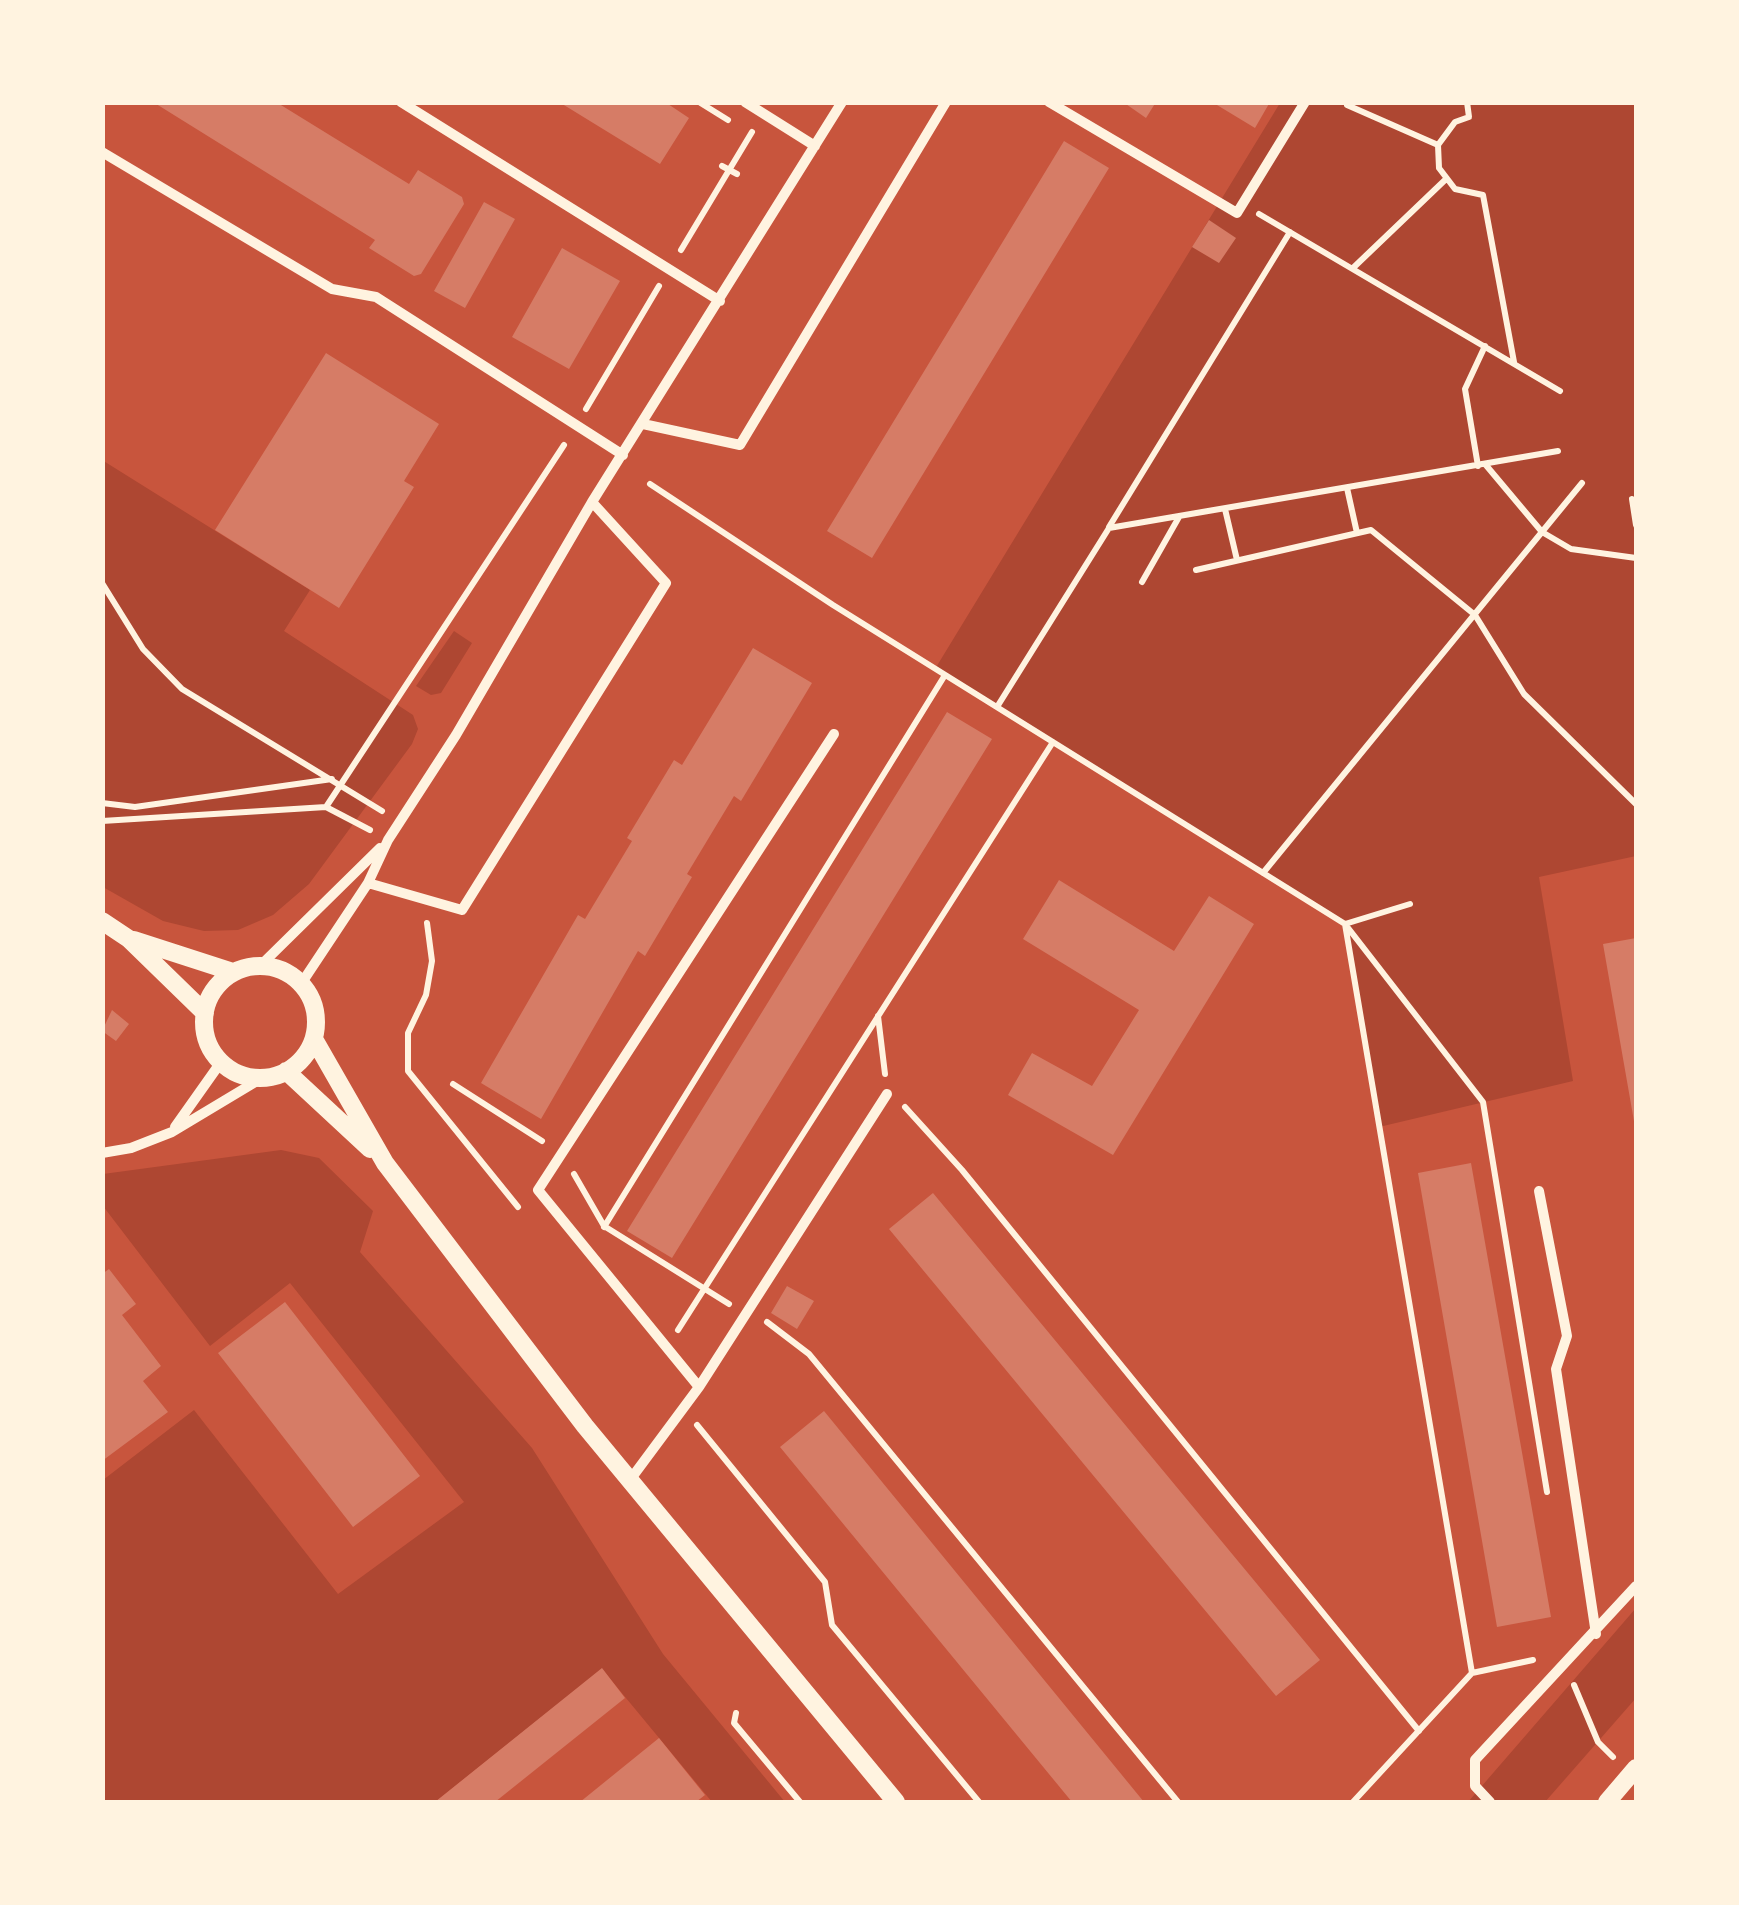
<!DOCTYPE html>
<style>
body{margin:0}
#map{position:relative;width:1739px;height:1905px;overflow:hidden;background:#c8553d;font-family:Cabin,sans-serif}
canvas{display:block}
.frame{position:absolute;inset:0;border:105px solid #fff3e0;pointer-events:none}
</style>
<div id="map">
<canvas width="1739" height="1905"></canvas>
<div class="frame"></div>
</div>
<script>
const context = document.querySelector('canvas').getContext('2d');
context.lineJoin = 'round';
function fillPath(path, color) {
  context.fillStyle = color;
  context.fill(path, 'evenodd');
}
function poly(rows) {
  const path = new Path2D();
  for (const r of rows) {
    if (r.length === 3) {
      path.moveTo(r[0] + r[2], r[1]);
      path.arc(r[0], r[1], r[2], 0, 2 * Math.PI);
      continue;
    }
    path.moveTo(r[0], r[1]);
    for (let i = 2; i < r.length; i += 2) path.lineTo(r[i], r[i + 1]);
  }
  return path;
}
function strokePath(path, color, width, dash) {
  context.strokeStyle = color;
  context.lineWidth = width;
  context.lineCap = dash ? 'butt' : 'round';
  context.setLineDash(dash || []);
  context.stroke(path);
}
const green = poly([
 [1280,103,1636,103,1636,856,1539,877,1573,1081,1379,1127,1345,924,935,669],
 [102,460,310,590,284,631,413,715,418,729,412,744,309,884,273,915,238,930,204,931,163,921,103,887],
 [454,631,472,643,441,693,431,695,416,686],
 [281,1150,319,1158,373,1211,360,1252,532,1448,663,1654,785,1802,712,1802,602,1669,435,1802,103,1802,103,1480,194,1410,338,1594,464,1502,290,1283,210,1346,103,1206,103,1174],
 [1636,1608,1636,1698,1545,1802,1468,1802]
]);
const building = poly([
 [153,102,276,102,409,184,418,170,462,197,464,204,421,274,414,276,369,248,375,240],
 [559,102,665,102,689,118,660,164],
 [1123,102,1156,102,1146,118],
 [1212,102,1270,102,1255,128],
 [1064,141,1109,168,872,558,827,531],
 [484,202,515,219,465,308,434,291],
 [1209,220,1236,238,1219,263,1192,247],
 [562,248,620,281,569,369,512,337],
 [326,353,439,424,404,481,414,487,339,608,215,530],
 [753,648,812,683,741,801,734,796,687,874,692,877,645,956,638,951,541,1119,481,1083,578,915,585,919,632,841,627,838,674,760,682,765],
 [947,712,992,739,672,1258,627,1231],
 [1059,880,1174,951,1209,896,1254,924,1113,1155,1008,1095,1032,1053,1092,1086,1139,1010,1023,939],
 [1636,938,1636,1126,1635,1127,1603,944],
 [112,1010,129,1024,116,1041,102,1031],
 [1471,1163,1551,1617,1497,1627,1418,1173],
 [933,1193,1320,1660,1276,1696,889,1229],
 [109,1269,136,1304,122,1315,161,1366,143,1381,168,1412,102,1461,102,1274],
 [787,1286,814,1301,797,1329,771,1313],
 [285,1302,420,1476,353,1527,218,1353],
 [824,1411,1144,1802,1072,1802,780,1447],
 [602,1668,625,1698,495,1802,435,1802],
 [659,1738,705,1795,696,1802,580,1802]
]);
const path = poly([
 [699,102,728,120],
 [1467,102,1469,117,1455,122,1438,145,1439,168,1455,189,1483,195,1514,362],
 [1347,105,1438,145],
 [722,166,737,174],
 [1259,214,1560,391],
 [681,250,752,132],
 [1353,268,1445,180],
 [586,409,659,286],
 [1485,464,1542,532,1571,549,1636,558],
 [1478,466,1465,389,1485,346],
 [650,484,833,605,1345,924,1472,1673],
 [1347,488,1357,533],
 [1632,499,1636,525],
 [1225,509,1237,560],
 [1109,527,1290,232],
 [1196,570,1371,530,1475,615,1524,694,1636,804],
 [1142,582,1179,517],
 [102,583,143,649,182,689,382,811],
 [997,707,1109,528,1558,451],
 [102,803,135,807,332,779],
 [326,807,564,445],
 [102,821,326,807,370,830],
 [1263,873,1582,483],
 [1410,904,1345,924,1483,1102,1547,1492],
 [427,923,432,961,426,995,408,1033,408,1071,518,1207],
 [878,1016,885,1074],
 [453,1084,542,1141],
 [905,1107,962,1170,1419,1731],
 [574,1174,604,1226,729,1304],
 [604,1227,945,675],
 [767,1322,809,1354,1178,1802],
 [678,1330,1053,742],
 [697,1425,825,1582,832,1625,979,1802],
 [1574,1685,1598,1742,1613,1757],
 [736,1713,734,1723,800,1802],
 [1353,1802,1472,1673,1533,1660]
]);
const minor = poly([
 [401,102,720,301],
 [745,102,815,146],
 [1049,102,1237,213,1305,102],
 [102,152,332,289,376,297,623,455],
 [643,424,740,445,946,102],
 [368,883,462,910,666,583,592,502],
 [260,966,380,848],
 [301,984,368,883,388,840,456,735,592,502,842,102],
 [175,1127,221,1062],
 [102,1153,131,1148,172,1132,262,1078],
 [1539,1191,1567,1336,1556,1369,1596,1634],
 [699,1387,887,1094],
 [630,1480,699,1387,538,1190,834,734],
 [1490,1802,1475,1786,1475,1760,1636,1586]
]);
const tertiary = poly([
 [102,921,129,939,205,1013],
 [134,940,233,972],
 [260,1022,56],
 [314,1039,385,1163,585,1426,896,1802],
 [286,1071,370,1149],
 [1607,1802,1636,1768]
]);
fillPath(green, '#ae4732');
fillPath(building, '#d67c66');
strokePath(path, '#fff3e0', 6);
strokePath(minor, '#fff3e0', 10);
strokePath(tertiary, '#fff3e0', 18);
</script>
